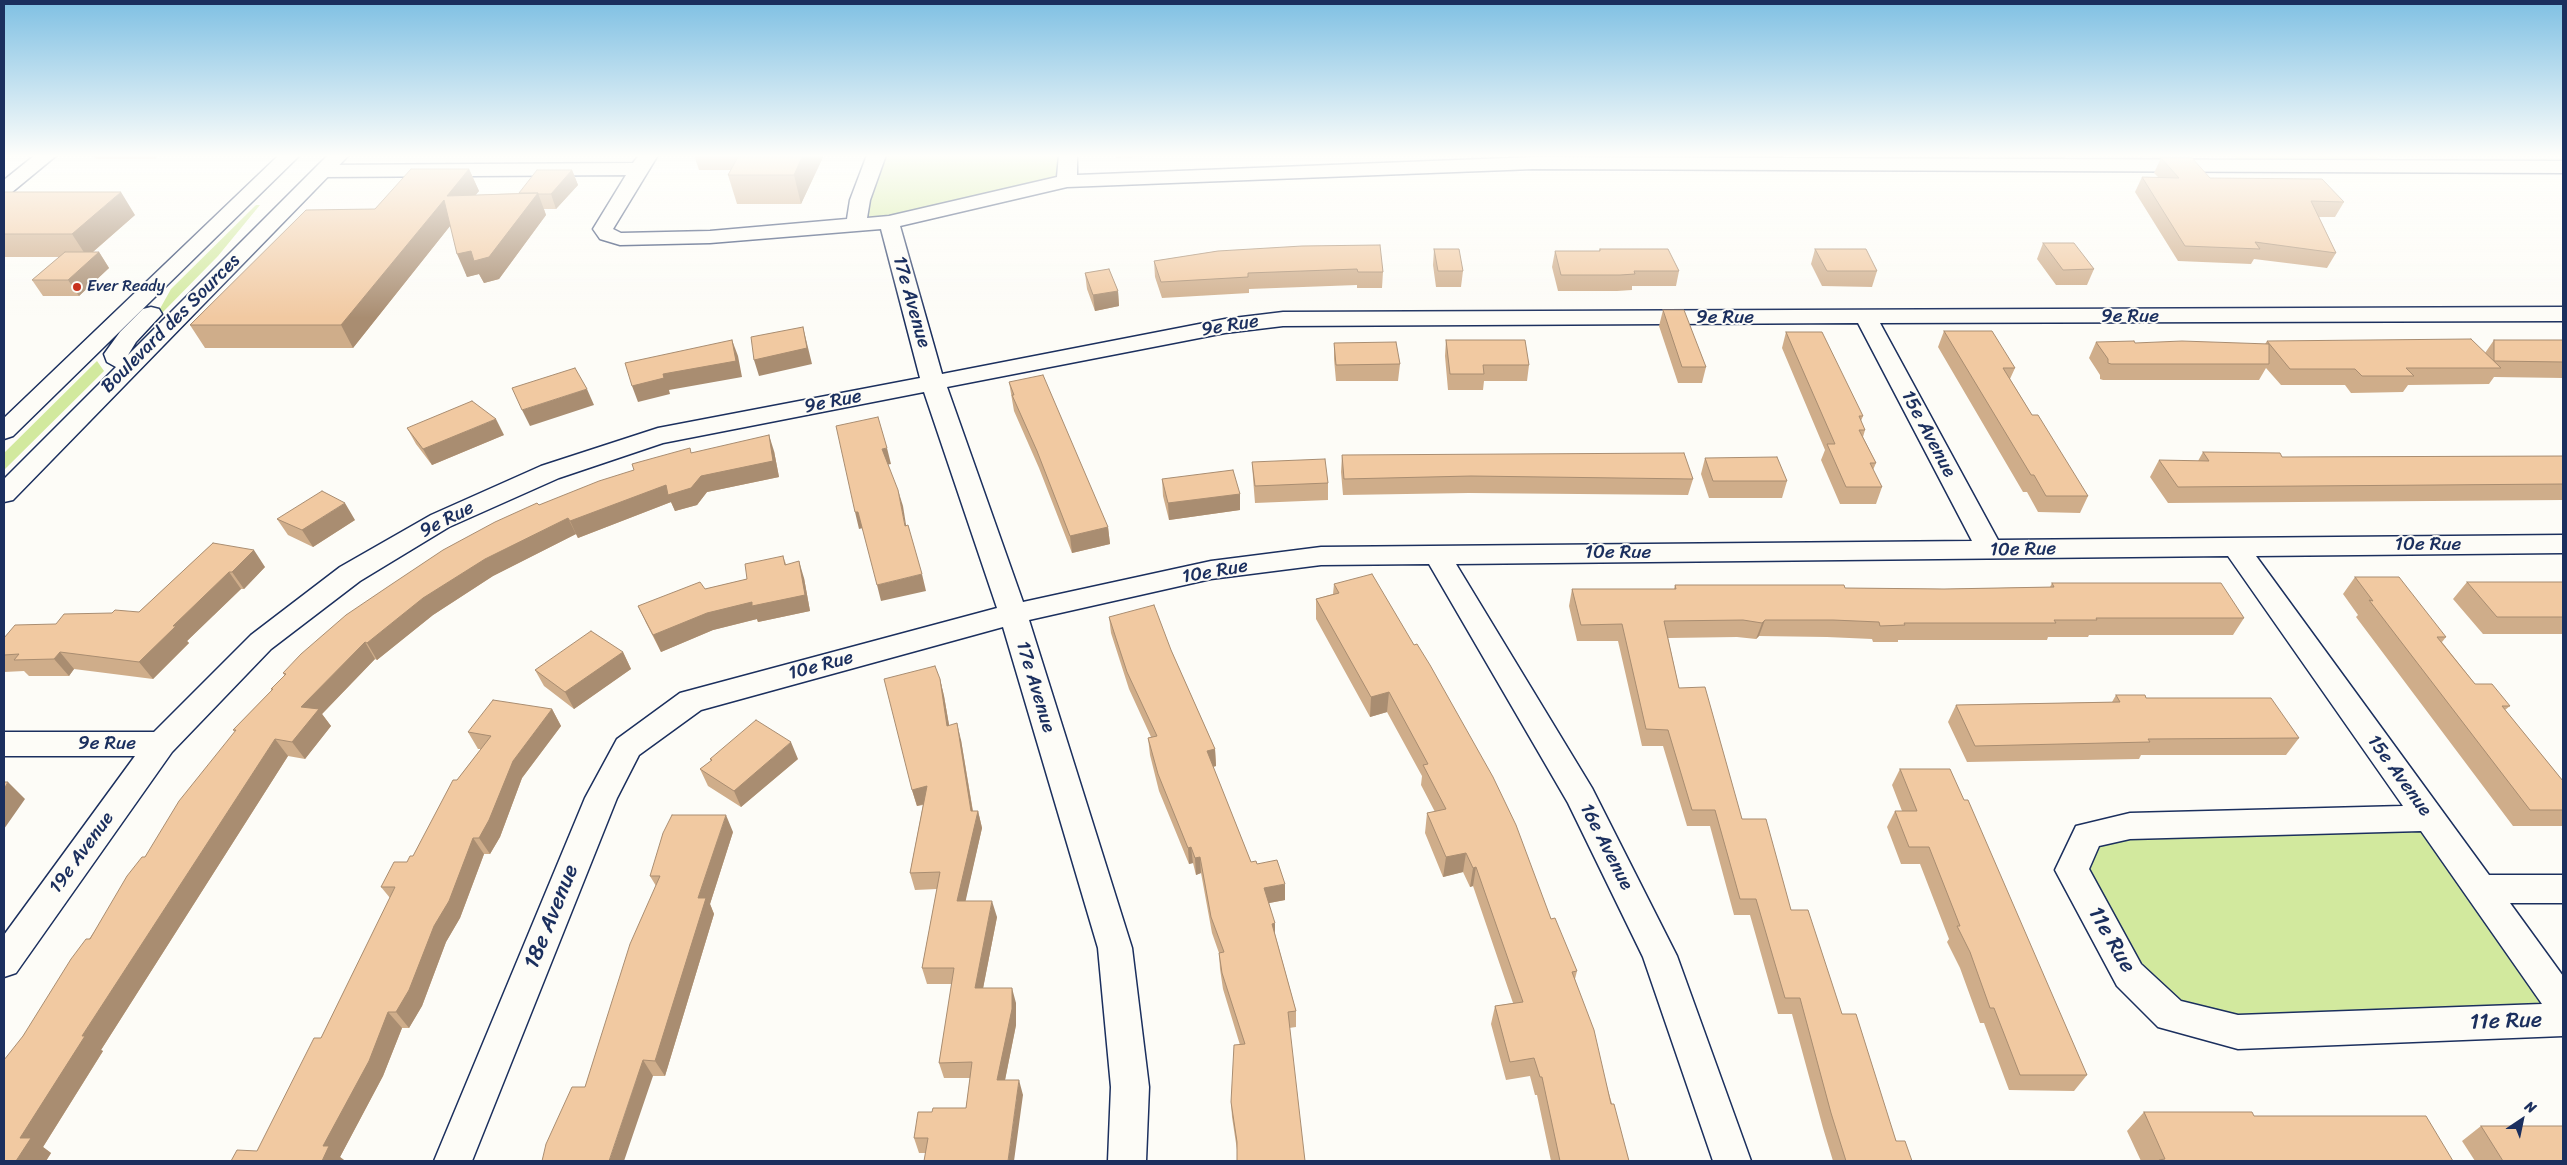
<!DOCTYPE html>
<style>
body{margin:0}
#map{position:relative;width:2567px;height:1165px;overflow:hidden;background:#fdfcf7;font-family:Sriracha,sans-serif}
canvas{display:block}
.frame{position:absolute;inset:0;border:5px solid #1b2f5e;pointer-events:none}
.north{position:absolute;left:2497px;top:1095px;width:50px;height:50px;-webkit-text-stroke:4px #fdfcf7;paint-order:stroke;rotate:34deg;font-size:14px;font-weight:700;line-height:20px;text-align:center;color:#1b2f5e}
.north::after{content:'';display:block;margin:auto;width:18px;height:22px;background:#1b2f5e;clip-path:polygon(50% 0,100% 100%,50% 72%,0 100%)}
</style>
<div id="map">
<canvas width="2567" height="1165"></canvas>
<div class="frame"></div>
<div class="north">N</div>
</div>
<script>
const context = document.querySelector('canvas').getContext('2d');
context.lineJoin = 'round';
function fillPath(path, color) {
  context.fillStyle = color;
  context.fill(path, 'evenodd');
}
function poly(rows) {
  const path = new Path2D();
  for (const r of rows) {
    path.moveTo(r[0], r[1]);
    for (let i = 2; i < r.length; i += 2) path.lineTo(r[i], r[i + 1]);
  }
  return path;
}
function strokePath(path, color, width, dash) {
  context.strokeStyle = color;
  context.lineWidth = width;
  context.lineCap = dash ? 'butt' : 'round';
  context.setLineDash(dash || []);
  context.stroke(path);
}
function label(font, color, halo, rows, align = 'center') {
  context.font = font + ' Sriracha,sans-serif';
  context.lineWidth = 4;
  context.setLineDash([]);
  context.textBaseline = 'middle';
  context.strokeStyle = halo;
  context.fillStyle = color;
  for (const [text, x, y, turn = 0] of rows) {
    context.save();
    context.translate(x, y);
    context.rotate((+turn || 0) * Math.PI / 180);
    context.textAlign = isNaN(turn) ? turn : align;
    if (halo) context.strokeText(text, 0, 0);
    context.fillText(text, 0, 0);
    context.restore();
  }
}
const green = poly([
 [878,155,1070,155,1070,160,1067,181,856,226],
 [2233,155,2374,155,2391,168,2244,166],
 [256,205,260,205,218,256,161,314,157,314,171,289],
 [97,361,104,371,4,470,4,453],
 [2430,818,2563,1005,2563,1020,2238,1032,2171,1015,2072,870,2084,841]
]);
const minor = poly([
 [35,155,57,155,11,193,4,195,4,180,35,155],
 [639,155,658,155,613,229,621,233,710,231,847,219,850,200,867,155,886,155,870,200,867,218,889,216,1057,177,1059,155,1077,155,1077,175,1533,157,2563,161,2563,173,1533,169,1067,187,900,226,942,374,1225,319,1283,312,2563,307,2563,321,1880,323,1998,540,2563,535,2563,553,2256,556,2489,875,2563,875,2563,903,2510,903,2563,976,2563,1036,2238,1049,2158,1027,2117,986,2055,870,2076,826,2130,813,2403,806,2228,556,1456,564,1592,788,1677,956,1751,1161,1713,1161,1643,957,1568,803,1429,564,1321,565,1211,579,1029,620,1132,948,1149,1087,1146,1161,1108,1161,1111,1087,1098,948,1003,627,701,710,639,755,617,798,472,1161,434,1161,585,798,617,739,680,693,997,608,924,392,663,443,559,478,449,527,360,581,271,649,172,752,16,973,4,977,4,935,135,756,4,756,4,732,154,732,251,635,340,567,431,515,541,466,658,428,920,378,881,229,710,243,620,245,600,239,593,229,626,175,324,177,317,175,314,171,317,167,324,165,633,163,639,155],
 [1858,323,1972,541,1321,547,1211,561,1023,602,947,387,1225,333,1283,326,1858,323],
 [2421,831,2542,1004,2238,1015,2181,1001,2141,964,2089,869,2099,846,2130,839,2421,831]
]);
const secondary = poly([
 [279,155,300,155,13,436,4,439,4,418,279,155],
 [328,155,349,155,13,500,4,502,4,479,116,367,107,362,104,354,120,332,143,309,151,307,159,309,162,314,136,342,128,355,328,155]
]);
const wall = poly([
 [93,155,159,155,155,159,96,159],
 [694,155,824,155,801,204,737,204,728,175,731,170,699,170],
 [1116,155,1144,155,1144,157,1116,158],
 [2138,155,2172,155,2171,158,2140,157],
 [2161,158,2210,178,2344,202,2335,217,2319,217,2336,253,2327,268,2254,259,2251,264,2178,261,2135,192,2142,177,2158,177,2154,173],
 [469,169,479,191,475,195,519,193,572,170,578,185,556,209,544,209,546,215,499,279,484,283,479,274,467,277,450,226,353,348,205,348,190,325,375,209],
 [4,192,135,215,93,252,99,252,109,268,79,296,43,296,32,280,59,257,4,257],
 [2043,243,2094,269,2087,285,2056,285,2037,259],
 [1434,249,1463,271,1461,287,1436,287,1433,265],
 [1600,249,1679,271,1676,286,1632,286,1632,290,1617,291,1558,291,1552,267,1555,251,1599,251],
 [1815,249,1877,271,1872,287,1822,286,1811,264],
 [1218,251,1383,272,1382,288,1357,288,1357,285,1249,289,1249,293,1162,298,1155,277,1154,261],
 [1085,273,1118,291,1119,306,1095,311,1087,289],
 [1663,310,1706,367,1702,383,1678,383,1659,326],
 [1944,331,2015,368,2010,379,2032,415,2088,496,2080,513,2038,512,2027,492,2023,492,1938,347],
 [1786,332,1863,416,1861,421,1865,430,1863,437,1876,463,1873,470,1882,487,1876,504,1840,504,1821,460,1825,450,1782,348],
 [1446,340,1529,365,1527,381,1484,381,1483,390,1448,390,1445,356],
 [2494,340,2563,340,2563,378,2494,377,2489,384,2408,385,2403,392,2351,393,2345,385,2281,385,2266,368,2259,380,2103,380,2100,379,2100,375,2089,358,2096,342,2135,343,2265,344,2267,341,2485,353],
 [1334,343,1400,364,1398,381,1336,381,1334,359],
 [1009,382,1108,527,1110,544,1072,553,1039,468,1014,411],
 [407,428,504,435,432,465,416,444],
 [774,451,779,477,707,492,697,505,675,511,671,502,578,538,576,534,493,576,433,615,377,660,375,659,322,714,331,726,305,759,288,756,101,1050,103,1051,43,1147,51,1153,46,1161,4,1161,23,1036,145,857,235,732,233,730,272,690,271,689,285,676,283,673,539,505,691,453],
 [2203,452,2282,457,2563,456,2563,500,2168,503,2150,477,2159,460,2198,461],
 [1342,455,1693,479,1688,495,1469,493,1343,495,1341,472],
 [1705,458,1787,481,1782,498,1709,498,1701,474],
 [1252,462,1328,483,1328,500,1255,503,1253,478],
 [1162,479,1240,494,1240,510,1169,520,1163,496],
 [277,519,355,520,313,547,288,535],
 [213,543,265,567,244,589,241,589,187,641,189,643,153,679,74,669,69,676,29,676,24,671,4,672,4,638,139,612],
 [783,556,786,564,804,578,810,611,758,622,757,619,713,630,661,652,646,623,638,606,705,589,747,579],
 [2355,577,2446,637,2442,642,2475,684,2510,706,2505,710,2563,781,2563,826,2513,826,2356,617,2358,615,2343,594],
 [2467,582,2563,582,2563,632,2562,634,2483,634,2453,599],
 [2052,583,2244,618,2233,635,2089,635,2088,637,2048,637,2047,640,1898,640,1898,642,1873,642,1872,639,1827,637,1759,636,1756,639,1737,637,1668,638,1679,688,1742,819,1791,910,1842,1014,1896,1141,1912,1161,1833,1161,1823,1128,1792,1014,1778,1014,1750,915,1734,915,1710,826,1687,826,1663,746,1642,746,1618,641,1577,641,1569,606,1572,589,1674,589,1675,585,1845,588,1944,589,2050,587],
 [1334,584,1551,919,1577,971,1575,979,1629,1161,1551,1161,1537,1095,1535,1095,1530,1076,1506,1080,1491,1024,1495,1006,1513,1003,1473,886,1470,887,1463,872,1443,877,1425,833,1427,813,1435,812,1421,785,1422,776,1387,712,1370,717,1316,619,1316,599,1333,594],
 [1109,617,1171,650,1215,749,1216,766,1213,767,1251,862,1257,864,1285,900,1269,903,1275,934,1296,1011,1296,1027,1289,1028,1237,1150,1232,1117,1231,1102,1240,1045,1223,989,1220,969,1219,953,1212,933,1201,873,1196,875,1193,863,1189,864,1159,791,1150,755,1148,738,1151,737,1129,689,1111,633],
 [623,652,631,669,574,709,544,686,535,670],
 [940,679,944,696,949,725,961,740,973,811,978,811,982,828,965,901,997,917,983,988,1016,1003,1016,1025,1005,1080,1023,1095,926,1153,919,1153,914,1138,932,1112,966,1108,970,1078,944,1078,939,1063,952,984,927,984,922,968,937,889,915,890,910,873,923,805,917,806,912,790],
 [2116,695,2146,698,2299,738,2286,755,2141,755,2139,759,1967,762,1948,722,1956,705,2112,702],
 [552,709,561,726,522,778,500,837,490,854,484,854,460,918,446,942,422,1006,409,1028,402,1028,383,1076,340,1157,344,1160,257,1151,321,1038,390,898,381,887,413,856,457,780,481,749,478,749,468,732],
 [710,759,798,759,741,807,708,786,700,769,711,761],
 [1900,769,2087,1075,2074,1091,2009,1090,1984,1023,1980,1023,1960,968,1947,942,1949,939,1920,864,1901,864,1887,827,1895,811,1902,811,1892,785],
 [733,832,710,904,714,914,665,1076,653,1076,585,1087,656,886,650,876],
 [2144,1112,2254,1116,2453,1161,2141,1161,2127,1131],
 [2481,1126,2563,1161,2475,1161,2462,1141]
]);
const shadedWall = poly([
 [152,155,159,155,155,159],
 [803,155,824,155,801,204,794,175],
 [469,169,479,191,457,218,447,196],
 [572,170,578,185,556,209,551,194],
 [121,192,135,215,87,257,72,234],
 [538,193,546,215,499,279,484,283,479,274,467,277,457,254],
 [444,200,454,221,353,348,341,325],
 [99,252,109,268,79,296,68,280],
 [1118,291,1119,306,1095,311,1093,295],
 [803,327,812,364,759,376,754,360],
 [732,340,738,356,742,377,669,390,670,394,638,402,632,386,663,374],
 [587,389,594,405,530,426,522,410],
 [496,419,504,435,432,465,423,449],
 [769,435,774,451,779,477,707,492,697,505,675,511,671,502,578,538,570,521,666,485,701,476],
 [887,448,891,464,886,465,882,449],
 [898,490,903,506,909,543,905,526],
 [1240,494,1240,510,1169,520,1168,503],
 [345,503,355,520,313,547,302,530],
 [855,512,858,512,863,528,859,529],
 [568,518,576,534,493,576,433,615,377,660,367,643,423,598,485,559],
 [1108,527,1110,544,1072,553,1070,536],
 [254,550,265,567,244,589,232,572],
 [799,561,804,578,810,611,758,622,757,619,713,630,661,652,653,635,707,613],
 [229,572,241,589,187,641,189,643,153,679,139,662,173,626],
 [922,574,926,591,881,601,877,585],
 [1765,620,1759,636,1756,639,1762,623],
 [365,642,375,659,322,714,331,726,305,759,292,742,301,707],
 [60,652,74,669,69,676,54,659],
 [623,652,631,669,574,709,565,692],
 [940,679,944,696,952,742,947,726],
 [1389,692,1387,712,1370,717,1371,697],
 [552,709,561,726,522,778,500,837,490,854,479,838,513,761],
 [957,723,961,740,975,825,978,811,982,828,962,917,957,901,971,811],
 [275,739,288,756,101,1050,103,1051,43,1147,51,1153,46,1161,16,1161,20,1138,82,1036],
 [791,742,798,759,741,807,734,791],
 [1215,749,1216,766,1208,768,1207,751],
 [8,782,25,799,4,829,4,789],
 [927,786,931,802,917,806,912,790],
 [726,815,733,832,710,904,714,914,665,1076,655,1061,698,898],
 [473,838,484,854,460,918,446,942,422,1006,409,1028,396,1012],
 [1191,847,1193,863,1189,864,1188,848],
 [1466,853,1463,872,1443,877,1446,857],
 [1200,857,1201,873,1196,875,1195,858],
 [1476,867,1473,886,1470,887,1473,868],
 [1285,884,1285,900,1264,904,1264,888],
 [992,901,997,917,980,1004,975,988],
 [1275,923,1275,939,1272,924],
 [1012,988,1016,1003,1016,1025,1002,1095,997,1080],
 [388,1012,402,1028,383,1076,340,1157,344,1160,343,1161,322,1161,323,1146],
 [643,1060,653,1076,624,1161,609,1161],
 [1019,1080,1023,1095,1014,1161,1008,1161]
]);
const building = poly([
 [739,155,803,155,794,175,728,175,739,155],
 [2161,158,2192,158,2210,178,2322,179,2344,202,2311,201,2336,253,2255,242,2260,249,2185,246,2142,177,2179,178,2161,158],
 [411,169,469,169,447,196,538,193,489,257,474,261,471,251,457,254,444,200,341,325,190,325,306,210,375,209,411,169],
 [537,170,572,170,551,194,538,194,538,193,519,193,537,170],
 [4,192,121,192,72,234,4,234,4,192],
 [2043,243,2074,243,2094,269,2063,270,2043,243],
 [1380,245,1383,272,1358,272,1357,269,1248,273,1248,277,1161,282,1154,261,1218,251,1302,246,1380,245],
 [1434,249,1459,249,1463,271,1438,271,1434,249],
 [1600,249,1668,249,1679,271,1634,271,1635,274,1620,275,1561,275,1555,251,1600,251,1600,249],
 [1815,249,1866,249,1877,271,1827,271,1815,249],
 [65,252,99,252,68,280,32,280,65,252],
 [1109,269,1118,291,1093,295,1085,273,1109,269],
 [1663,310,1684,310,1706,367,1682,367,1663,310],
 [803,327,807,348,754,360,751,337,803,327],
 [1944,331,1992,331,2015,368,2003,368,2032,415,2038,415,2088,496,2046,496,2034,475,2031,475,1944,331],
 [1786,332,1822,332,1863,416,1859,416,1865,430,1859,430,1876,463,1870,463,1882,487,1846,487,1827,444,1835,444,1786,332],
 [2471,339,2501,368,2406,368,2414,376,2362,376,2355,369,2290,369,2267,341,2471,339],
 [732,340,736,361,663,374,664,378,632,386,625,363,732,340],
 [1446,340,1525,340,1529,365,1483,365,1484,374,1450,374,1446,340],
 [2494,340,2563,340,2563,362,2494,361,2494,340],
 [2134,341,2135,343,2182,341,2269,344,2269,364,2111,364,2108,363,2108,359,2096,342,2134,341],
 [1396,342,1400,364,1336,365,1334,343,1396,342],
 [575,368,587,389,522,410,512,388,575,368],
 [1043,375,1108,527,1070,536,1037,451,1012,395,1014,395,1009,382,1043,375],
 [472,401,496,419,423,449,407,428,472,401],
 [878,417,887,448,882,449,898,490,905,526,908,525,922,574,877,585,858,512,855,512,836,426,878,417],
 [769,435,773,461,701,476,691,488,668,495,666,485,570,521,568,518,485,559,423,598,367,643,365,642,301,707,319,709,292,742,275,739,82,1036,85,1036,20,1138,31,1138,16,1161,29,1161,4,1161,4,1060,23,1036,71,959,86,939,90,939,127,876,142,857,145,857,179,801,236,730,233,730,273,689,271,689,286,674,283,673,301,654,346,615,389,586,443,550,495,522,537,503,539,505,599,481,634,470,632,464,690,448,691,453,769,435],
 [2203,452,2280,453,2282,457,2563,456,2563,484,2178,487,2159,460,2209,461,2203,452],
 [1684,453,1693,479,1471,476,1344,479,1342,455,1684,453],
 [1777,457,1787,481,1713,481,1705,458,1777,457],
 [1325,459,1328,483,1255,486,1252,462,1325,459],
 [1233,470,1240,494,1168,503,1162,479,1233,470],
 [322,491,345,503,302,530,277,519,322,491],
 [213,543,254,550,232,572,229,572,173,626,176,626,139,662,60,652,54,659,14,660,19,654,4,655,4,638,15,625,56,624,64,614,112,613,115,610,139,612,213,543],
 [783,556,785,565,799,561,805,595,752,606,752,602,707,613,653,635,638,606,700,582,705,589,747,579,745,564,783,556],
 [1372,574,1414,645,1417,644,1430,665,1493,777,1516,825,1551,919,1555,918,1577,971,1572,972,1594,1030,1611,1104,1614,1104,1629,1161,1560,1161,1542,1077,1540,1077,1534,1058,1510,1062,1495,1006,1523,1002,1476,867,1473,868,1466,853,1446,857,1427,813,1446,809,1423,765,1428,764,1389,692,1371,697,1316,599,1339,593,1334,584,1372,574],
 [2355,577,2399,577,2446,637,2437,637,2475,684,2492,684,2510,706,2502,706,2563,781,2563,810,2530,810,2369,600,2373,601,2355,577],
 [2467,582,2563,582,2563,617,2497,617,2467,582],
 [2052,583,2221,583,2244,618,2096,618,2097,620,2054,620,2056,623,1904,623,1905,625,1880,626,1879,622,1833,620,1765,620,1762,623,1743,620,1664,621,1679,688,1705,687,1742,819,1766,819,1791,910,1808,910,1842,1014,1856,1014,1896,1141,1905,1141,1912,1161,1846,1161,1831,1113,1800,998,1785,998,1756,899,1740,899,1715,810,1692,810,1668,730,1646,729,1622,624,1581,625,1572,589,1676,589,1675,585,1844,585,1845,588,1944,589,2054,587,2052,583],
 [1154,605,1171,650,1215,749,1207,751,1251,862,1256,861,1257,864,1277,860,1285,884,1264,888,1275,923,1272,924,1296,1011,1288,1012,1305,1161,1237,1161,1237,1142,1231,1102,1234,1045,1245,1044,1222,973,1219,953,1224,952,1211,917,1200,857,1195,858,1191,847,1188,848,1158,774,1148,738,1157,736,1127,672,1109,617,1154,605],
 [591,631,623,652,565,692,535,670,591,631],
 [935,666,940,679,947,726,957,723,971,811,978,811,957,901,992,901,975,988,1012,988,1012,1009,997,1080,1019,1080,1008,1161,924,1161,928,1138,914,1138,918,1112,932,1112,933,1108,966,1108,972,1062,939,1063,954,968,922,968,940,872,910,873,927,786,912,790,884,679,935,666],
 [2116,695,2145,695,2146,698,2271,698,2299,738,2148,739,2150,742,1975,746,1956,705,2120,702,2116,695],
 [493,700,552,709,513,761,489,820,479,838,473,838,449,901,434,926,409,990,396,1012,388,1012,369,1061,323,1146,329,1146,322,1161,231,1161,237,1150,257,1151,314,1038,321,1038,395,887,381,887,394,862,407,862,410,856,413,856,453,780,457,780,491,736,468,732,493,700],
 [756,720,791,742,734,791,700,769,712,760,710,759,756,720],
 [1900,769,1950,769,1964,800,1968,800,2087,1075,2020,1075,1994,1008,1990,1008,1970,952,1957,926,1960,926,1929,847,1909,847,1895,811,1917,811,1900,769],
 [4,782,8,782,4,789,4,782],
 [672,815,726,815,698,898,706,898,655,1061,643,1060,609,1161,542,1161,546,1144,572,1087,585,1087,630,944,660,876,650,876,663,833,672,815],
 [2144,1112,2252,1112,2254,1116,2426,1116,2453,1161,2159,1161,2159,1160,2165,1159,2144,1112],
 [2481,1126,2563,1126,2563,1161,2503,1161,2481,1126]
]);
const markers = [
 [77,287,5,"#c8321e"]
];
const farPoinames = [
 ["Ever Ready",87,287]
];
const streetNames = [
 ["17e Avenue",911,302,74],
 ["9e Rue",2130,317],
 ["9e Rue",1725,318],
 ["Boulevard des Sources",171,324,-45],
 ["9e Rue",1230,326,-9],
 ["9e Rue",833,402,-11],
 ["15e Avenue",1928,434,62],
 ["9e Rue",447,520,-27],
 ["10e Rue",2428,545],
 ["10e Rue",2023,550,-1],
 ["10e Rue",1618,553],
 ["10e Rue",1215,572,-10],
 ["10e Rue",821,666,-15],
 ["17e Avenue",1035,687,73],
 ["9e Rue",107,744],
 ["15e Avenue",2399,776,54],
 ["16e Avenue",1606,847,63],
 ["19e Avenue",82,853,-54]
];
const nearStreetnames = [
 ["18e Avenue",552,917,-68],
 ["11e Rue",2111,940,60],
 ["11e Rue",2506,1022,-2]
];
fillPath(green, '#d2e99e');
strokePath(minor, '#1b2f5e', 3);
strokePath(secondary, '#1b2f5e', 3);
fillPath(minor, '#fdfcf7');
fillPath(secondary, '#fdfcf7');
fillPath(wall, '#cfad8a');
fillPath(shadedWall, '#a98d71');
fillPath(building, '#f1c9a1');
strokePath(building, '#a98d71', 1);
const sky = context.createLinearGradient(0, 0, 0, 318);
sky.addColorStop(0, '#7fc0e3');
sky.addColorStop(0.49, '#fefefb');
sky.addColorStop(1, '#fefefb00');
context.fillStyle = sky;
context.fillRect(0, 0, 2567, 318);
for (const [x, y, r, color] of markers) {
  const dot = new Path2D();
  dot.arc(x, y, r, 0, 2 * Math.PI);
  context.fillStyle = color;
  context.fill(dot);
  strokePath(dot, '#fdfcf7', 2);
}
label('16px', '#1b2f5e', '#fdfcf7', farPoinames, 'left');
label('19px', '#1b2f5e', '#fdfcf7', streetNames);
label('22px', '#1b2f5e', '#fdfcf7', nearStreetnames);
</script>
